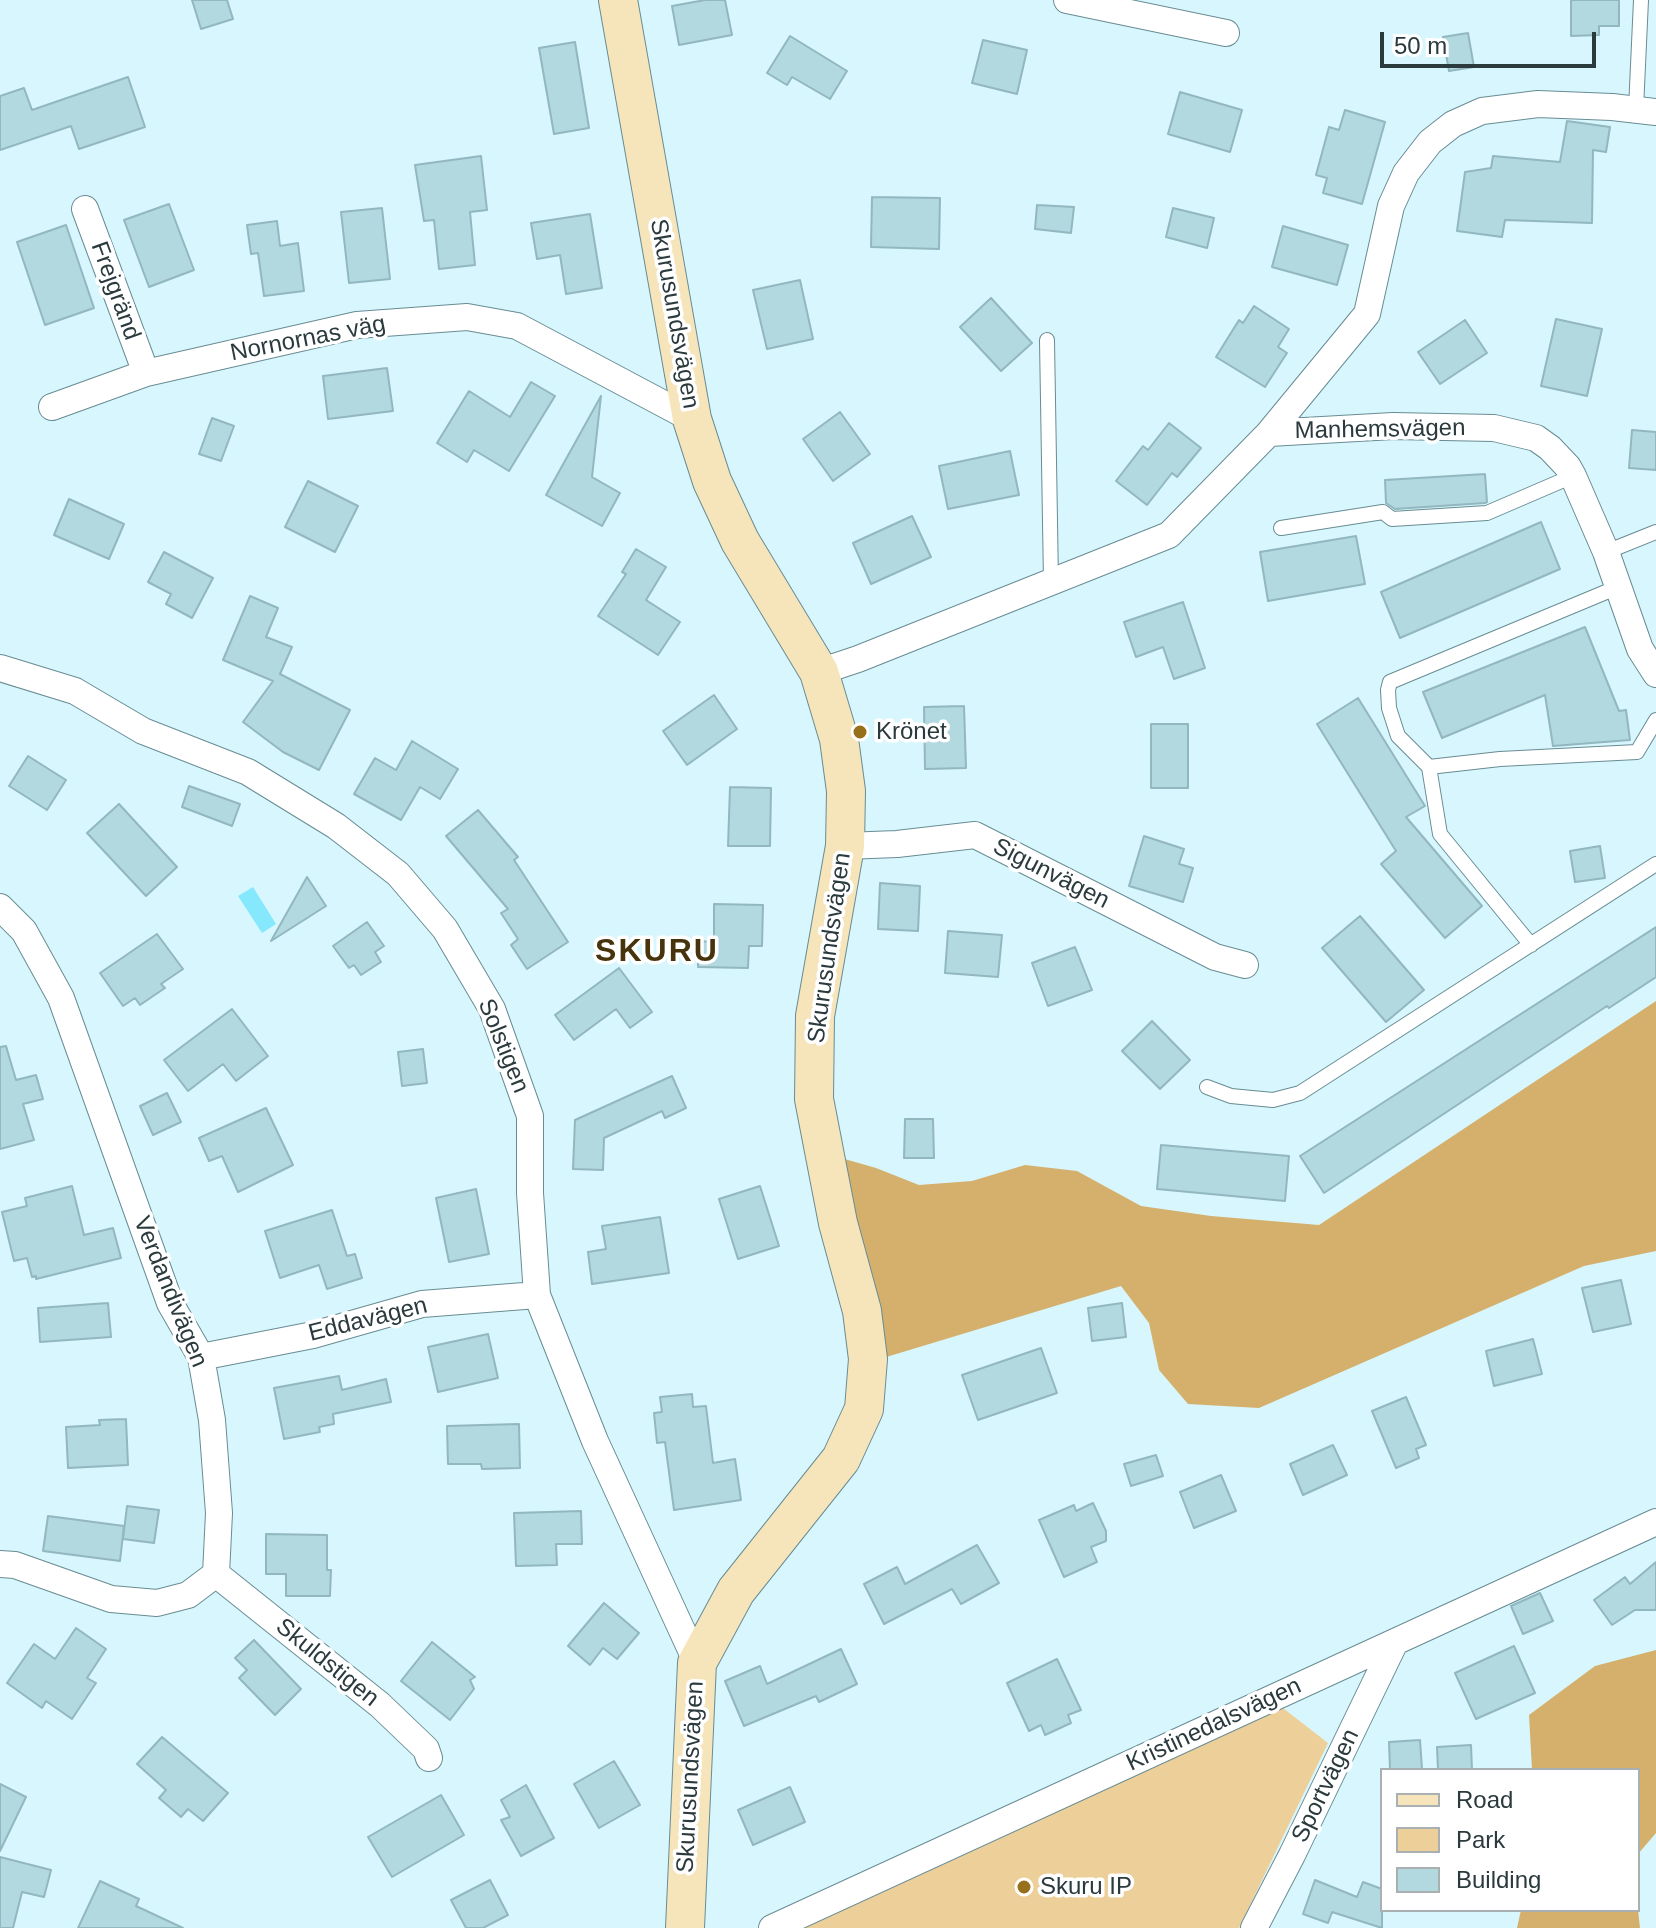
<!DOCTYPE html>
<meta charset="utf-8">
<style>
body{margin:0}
#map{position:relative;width:1656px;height:1928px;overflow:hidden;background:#d8f6fd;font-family:Arial,sans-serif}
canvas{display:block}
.legend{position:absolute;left:1380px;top:1768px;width:260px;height:144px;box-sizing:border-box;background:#fff;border:2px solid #aab0b1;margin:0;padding:10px 14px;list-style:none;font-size:24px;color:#2b3a3d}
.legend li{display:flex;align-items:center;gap:16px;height:40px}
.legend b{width:40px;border:2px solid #aab0b1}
.scale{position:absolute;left:1380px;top:32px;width:216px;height:36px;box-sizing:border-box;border:4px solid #2b3a3d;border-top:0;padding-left:10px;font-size:24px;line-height:28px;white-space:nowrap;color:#2b3a3d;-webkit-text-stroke:6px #fff;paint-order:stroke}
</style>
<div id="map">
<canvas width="1656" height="1928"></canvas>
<ul class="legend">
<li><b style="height:10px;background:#f6e5bb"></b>Road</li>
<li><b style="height:22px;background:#edcf99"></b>Park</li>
<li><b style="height:22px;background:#b2d8e0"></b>Building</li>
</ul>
<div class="scale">50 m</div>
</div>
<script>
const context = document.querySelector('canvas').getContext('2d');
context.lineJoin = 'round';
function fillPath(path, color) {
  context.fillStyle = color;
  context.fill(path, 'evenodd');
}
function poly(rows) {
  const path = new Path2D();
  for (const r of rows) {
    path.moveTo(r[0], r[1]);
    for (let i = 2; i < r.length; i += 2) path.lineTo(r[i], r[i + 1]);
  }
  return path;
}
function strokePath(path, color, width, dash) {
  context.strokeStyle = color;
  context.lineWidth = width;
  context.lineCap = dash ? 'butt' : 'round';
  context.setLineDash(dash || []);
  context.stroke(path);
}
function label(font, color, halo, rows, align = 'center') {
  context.font = font + ' Arial,sans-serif';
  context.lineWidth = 7;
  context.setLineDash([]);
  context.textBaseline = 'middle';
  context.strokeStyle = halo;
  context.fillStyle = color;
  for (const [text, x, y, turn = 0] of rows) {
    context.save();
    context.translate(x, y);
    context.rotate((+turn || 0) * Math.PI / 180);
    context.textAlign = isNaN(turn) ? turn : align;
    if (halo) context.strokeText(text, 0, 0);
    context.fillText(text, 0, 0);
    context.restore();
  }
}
const green = poly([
 [1279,1705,1328,1743,1239,1928,804,1928,1003,1837]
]);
const forest = poly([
 [1656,1001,1656,1251,1584,1266,1259,1408,1188,1404,1159,1370,1149,1323,1121,1286,883,1358,841,1158,876,1168,919,1185,972,1181,1025,1165,1077,1171,1141,1206,1211,1216,1319,1225],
 [1656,1650,1656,1833,1638,1854,1638,1770,1532,1770,1529,1715,1595,1666],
 [1521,1910,1638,1910,1640,1928,1517,1928]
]);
const water = poly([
 [253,887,276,924,262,933,238,896]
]);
const building = poly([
 [192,0,227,0,233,19,201,29,192,0],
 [705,0,725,0,732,35,679,45,672,6,705,0],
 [1571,0,1619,0,1619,26,1599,26,1599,35,1571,36,1571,0],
 [1468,33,1474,67,1449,71,1443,37,1468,33],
 [790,36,847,71,830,99,792,77,787,85,767,73,790,36],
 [983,40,1027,50,1017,94,972,83,983,40],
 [575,42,589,128,554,134,539,48,575,42],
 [128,77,145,127,79,149,71,126,0,150,0,96,24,88,32,110,128,77],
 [1180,92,1242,110,1230,152,1168,134,1180,92],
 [1345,110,1385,122,1362,204,1323,193,1327,178,1316,175,1329,127,1339,130,1345,110],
 [1567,121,1610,127,1606,152,1593,150,1592,223,1505,220,1502,237,1457,231,1465,172,1491,168,1493,156,1560,162,1567,121],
 [481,156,487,210,470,212,475,265,439,269,434,220,424,221,415,165,481,156],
 [872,197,940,198,939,249,871,247,872,197],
 [169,204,194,270,149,287,124,220,169,204],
 [1037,205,1074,207,1071,233,1035,229,1037,205],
 [382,208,390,279,349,283,341,212,382,208],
 [1173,208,1214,218,1207,248,1166,237,1173,208],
 [590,214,602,288,566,294,560,255,537,259,531,223,590,214],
 [277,221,280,246,298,243,304,291,264,296,258,253,251,254,247,225,277,221],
 [66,225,94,308,45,325,17,242,66,225],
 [1283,226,1348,245,1337,285,1272,267,1283,226],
 [800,280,813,339,767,349,753,290,800,280],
 [991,298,1032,343,1001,371,960,327,991,298],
 [1254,306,1289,329,1278,347,1287,353,1265,387,1216,357,1239,320,1243,323,1254,306],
 [1556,319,1602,329,1587,396,1541,386,1556,319],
 [1465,320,1487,353,1440,384,1418,352,1465,320],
 [387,368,393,411,328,419,323,376,387,368],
 [531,382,555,396,509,471,474,450,467,462,437,443,469,391,510,417,531,382],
 [601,396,592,477,620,493,602,526,546,495,601,396],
 [840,412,870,454,833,481,803,439,840,412],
 [212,418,234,426,221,461,199,454,212,418],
 [1169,423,1201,448,1177,477,1172,473,1147,505,1116,481,1143,446,1148,450,1169,423],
 [1632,430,1656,432,1656,470,1629,468,1632,430],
 [1010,451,1019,495,948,509,939,466,1010,451],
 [1485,474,1487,502,1485,503,1395,509,1386,503,1385,480,1485,474],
 [308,481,358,506,335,552,285,527,308,481],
 [69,499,124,524,109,559,54,535,69,499],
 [912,516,931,557,871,584,853,543,912,516],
 [1541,522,1560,569,1400,638,1381,592,1541,522],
 [1356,536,1365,584,1268,601,1260,552,1356,536],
 [636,549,666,567,646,600,680,622,658,655,598,616,626,574,622,572,636,549],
 [164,552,213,578,192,618,166,604,171,594,148,582,164,552],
 [250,596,278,608,266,637,292,647,280,674,350,710,319,770,283,752,243,722,273,681,223,660,250,596],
 [1183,602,1205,668,1174,679,1163,647,1136,657,1124,622,1183,602],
 [1585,627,1619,711,1626,710,1630,740,1553,746,1545,695,1442,738,1423,692,1585,627],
 [714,695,737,729,687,765,663,731,714,695],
 [1358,698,1425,806,1406,817,1482,906,1445,938,1381,864,1396,851,1317,724,1358,698],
 [964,706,966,768,925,769,924,707,964,706],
 [1151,724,1188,724,1188,788,1151,788,1151,724],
 [412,741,458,769,440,799,420,787,401,820,354,794,375,758,396,770,412,741],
 [28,756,66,780,47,810,9,786,28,756],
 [189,786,240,804,232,826,182,807,189,786],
 [730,787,771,788,770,846,728,846,730,787],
 [119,804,177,867,146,896,87,833,119,804],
 [478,810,518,857,514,860,568,942,527,969,511,945,518,939,501,913,508,909,446,836,478,810],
 [1144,836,1184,849,1179,864,1193,868,1183,902,1129,886,1144,836],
 [1600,846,1605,878,1575,882,1570,851,1600,846],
 [307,877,326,906,271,941,307,877],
 [880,883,920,886,918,931,878,929,880,883],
 [714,904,763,905,762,946,749,946,748,968,698,967,698,941,714,942,714,904],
 [1360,916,1424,990,1386,1022,1322,948,1360,916],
 [367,922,384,946,375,952,381,962,361,975,354,965,349,968,333,946,367,922],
 [1656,927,1656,977,1609,1008,1607,1006,1324,1193,1300,1156,1656,927],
 [948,931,1002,935,998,977,945,973,948,931],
 [157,934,183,969,161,984,165,988,140,1005,135,998,123,1006,100,973,157,934],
 [1075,947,1092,990,1048,1006,1032,963,1075,947],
 [619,968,652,1012,630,1028,616,1009,574,1040,555,1015,619,968],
 [232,1009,268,1056,236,1081,223,1064,188,1091,164,1060,232,1009],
 [1152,1021,1190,1060,1160,1089,1122,1051,1152,1021],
 [6,1046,16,1080,36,1075,43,1099,23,1104,34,1140,0,1149,0,1047,6,1046],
 [423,1049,427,1083,402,1086,398,1052,423,1049],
 [672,1076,686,1108,665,1118,662,1111,604,1138,603,1170,573,1169,575,1120,672,1076],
 [167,1093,181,1122,153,1135,140,1106,167,1093],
 [266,1108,293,1165,238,1192,222,1156,209,1161,199,1138,266,1108],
 [905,1119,933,1119,934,1158,904,1158,905,1119],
 [1161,1145,1289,1156,1285,1201,1157,1189,1161,1145],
 [72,1186,84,1235,113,1228,121,1258,36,1279,36,1276,32,1277,27,1258,14,1261,2,1212,27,1206,25,1198,72,1186],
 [760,1186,779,1246,738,1259,719,1199,760,1186],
 [476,1189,489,1254,449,1262,436,1198,476,1189],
 [332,1210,347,1256,355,1254,362,1278,327,1289,319,1265,280,1278,265,1231,332,1210],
 [660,1217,669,1273,592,1284,588,1252,606,1249,602,1226,660,1217],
 [1621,1280,1631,1324,1593,1332,1582,1288,1621,1280],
 [108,1303,111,1337,40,1342,38,1308,108,1303],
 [1122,1303,1126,1337,1092,1341,1088,1308,1122,1303],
 [488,1334,498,1378,438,1392,428,1347,488,1334],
 [1533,1339,1542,1374,1494,1386,1486,1351,1533,1339],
 [1041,1348,1057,1393,978,1420,962,1375,1041,1348],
 [339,1376,342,1390,386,1379,391,1402,333,1414,334,1424,319,1427,320,1432,284,1439,274,1388,339,1376],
 [692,1394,693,1407,706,1406,713,1463,735,1459,741,1500,674,1510,665,1442,657,1443,654,1413,662,1412,660,1397,692,1394],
 [1406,1397,1426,1445,1416,1449,1419,1458,1396,1468,1372,1411,1406,1397],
 [126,1419,128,1465,68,1468,66,1427,100,1425,99,1420,126,1419],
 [519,1424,520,1468,482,1469,481,1464,448,1464,447,1426,519,1424],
 [1333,1445,1347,1475,1303,1495,1290,1464,1333,1445],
 [1156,1455,1163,1476,1131,1486,1124,1464,1156,1455],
 [1221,1475,1236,1511,1194,1528,1180,1492,1221,1475],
 [1093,1503,1106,1531,1106,1541,1091,1547,1097,1562,1064,1577,1039,1520,1074,1505,1076,1511,1093,1503],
 [127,1506,159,1510,154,1543,123,1539,127,1506],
 [581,1511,582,1544,556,1544,557,1565,516,1566,514,1513,581,1511],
 [48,1516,124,1526,120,1561,43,1551,48,1516],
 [266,1534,327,1535,327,1570,331,1570,330,1596,286,1596,286,1574,266,1574,266,1534],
 [977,1545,999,1583,961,1604,952,1589,884,1624,864,1584,897,1567,905,1584,977,1545],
 [1656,1562,1656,1610,1635,1610,1612,1625,1594,1600,1625,1577,1630,1584,1656,1562],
 [1540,1593,1553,1621,1523,1634,1511,1606,1540,1593],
 [604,1603,639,1633,617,1659,603,1648,590,1665,568,1646,604,1603],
 [76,1628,106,1649,87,1678,96,1683,72,1719,46,1701,42,1708,7,1683,34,1644,55,1659,76,1628],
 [254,1640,301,1689,275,1715,239,1678,247,1670,235,1658,254,1640],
 [432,1642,475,1677,470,1680,474,1689,450,1720,401,1681,432,1642],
 [1514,1646,1535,1693,1476,1719,1455,1673,1514,1646],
 [841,1649,857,1684,819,1702,816,1696,744,1726,725,1681,760,1666,767,1684,841,1649],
 [1057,1659,1081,1710,1068,1715,1071,1723,1045,1735,1041,1725,1029,1731,1007,1683,1057,1659],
 [162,1737,228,1793,203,1821,188,1809,181,1817,159,1798,166,1790,137,1764,162,1737],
 [1420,1740,1422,1769,1390,1770,1389,1742,1420,1740],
 [1471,1745,1472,1770,1438,1770,1437,1747,1471,1745],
 [614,1761,640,1805,599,1828,574,1784,614,1761],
 [0,1784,26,1797,0,1851,0,1784],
 [526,1785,554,1838,521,1856,501,1820,510,1817,501,1800,526,1785],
 [790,1787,805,1822,753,1845,738,1810,790,1787],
 [441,1795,464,1835,392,1877,368,1837,441,1795],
 [0,1857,51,1870,44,1897,22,1892,13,1928,0,1928,0,1857],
 [490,1880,508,1915,483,1928,466,1928,451,1900,490,1880],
 [1315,1880,1357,1897,1363,1882,1382,1889,1382,1928,1332,1912,1328,1923,1303,1914,1315,1880],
 [100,1881,139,1899,136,1906,183,1928,78,1928,100,1881]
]);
const lane = poly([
 [1636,109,1641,0],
 [1047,340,1051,582],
 [1281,528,1383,512,1392,519,1487,513,1573,476],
 [1606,552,1656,532],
 [1429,767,1500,759,1637,752,1656,720],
 [1531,945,1440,834,1429,767,1398,736,1389,708,1388,690,1390,682,1618,587],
 [1207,1087,1231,1096,1273,1100,1300,1093,1656,864]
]);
const street = poly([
 [1067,0,1226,33],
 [85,209,146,373],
 [52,407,146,373,357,325,467,317,517,326,692,419],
 [1269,433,1367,314,1391,206,1406,173,1430,142,1453,124,1482,111,1538,104,1612,107,1656,112],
 [0,668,75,691,143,731,248,772,336,826,398,874,445,929,492,1009,530,1116,530,1193,537,1295,595,1441,697,1663],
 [819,672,858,659,1169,535,1269,433,1393,426,1494,428,1536,438,1550,448,1568,467,1573,476,1606,552,1640,649,1656,674],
 [845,846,897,844,975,835,1215,957,1245,965],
 [0,907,24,931,61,998,170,1303,201,1357,212,1420,219,1513,216,1574,188,1595,157,1603,111,1599,15,1565,0,1564],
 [201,1357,313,1335,422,1304,537,1295],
 [216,1574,380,1705,426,1749,429,1758],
 [772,1928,1656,1522],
 [1254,1928,1292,1855,1395,1642]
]);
const secondary = poly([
 [618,0,692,419,712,481,740,541,819,672,839,739,846,791,845,846,815,1016,814,1099,838,1223,862,1311,868,1359,864,1409,841,1459,736,1591,697,1663,685,1928]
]);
const markers = [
 [860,732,8,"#97701b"],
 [1024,1887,8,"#97701b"]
];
const streetNames = [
 ["Frejgränd",115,291,70],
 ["Skurusundsvägen",674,314,80],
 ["Nornornas väg",308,339,-11],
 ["Manhemsvägen",1380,430,-1],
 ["Sigunvägen",1051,874,27],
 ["Skurusundsvägen",830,948,-82],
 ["Solstigen",503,1046,68],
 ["Verdandivägen",170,1292,68],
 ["Eddavägen",368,1320,-14],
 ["Skuldstigen",327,1663,39],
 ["Kristinedalsvägen",1214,1725,-25],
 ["Skurusundsvägen",691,1777,-87],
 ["Sportvägen",1326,1786,-64]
];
const poiNames = [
 ["Krönet",876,732],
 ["Skuru IP",1040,1887]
];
const districtNames = [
 ["SKURU",657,952]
];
fillPath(green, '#edcf99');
fillPath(forest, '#d4b06c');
fillPath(water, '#86e8fc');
fillPath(building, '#b2d8e0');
strokePath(building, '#92b7bf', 2);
strokePath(lane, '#688c93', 16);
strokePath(street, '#688c93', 28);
strokePath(secondary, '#688c93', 40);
strokePath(lane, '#fff', 14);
strokePath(street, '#fff', 26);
strokePath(secondary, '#f6e5bb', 38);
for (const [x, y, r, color] of markers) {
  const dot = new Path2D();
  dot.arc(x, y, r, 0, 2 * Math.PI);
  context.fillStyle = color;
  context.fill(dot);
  strokePath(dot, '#fff', 3);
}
label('24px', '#2b3a3d', '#fff', streetNames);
label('24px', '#2b3a3d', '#fff', poiNames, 'left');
context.letterSpacing = '2px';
label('bold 32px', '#47340d', '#fff', districtNames);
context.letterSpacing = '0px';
</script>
